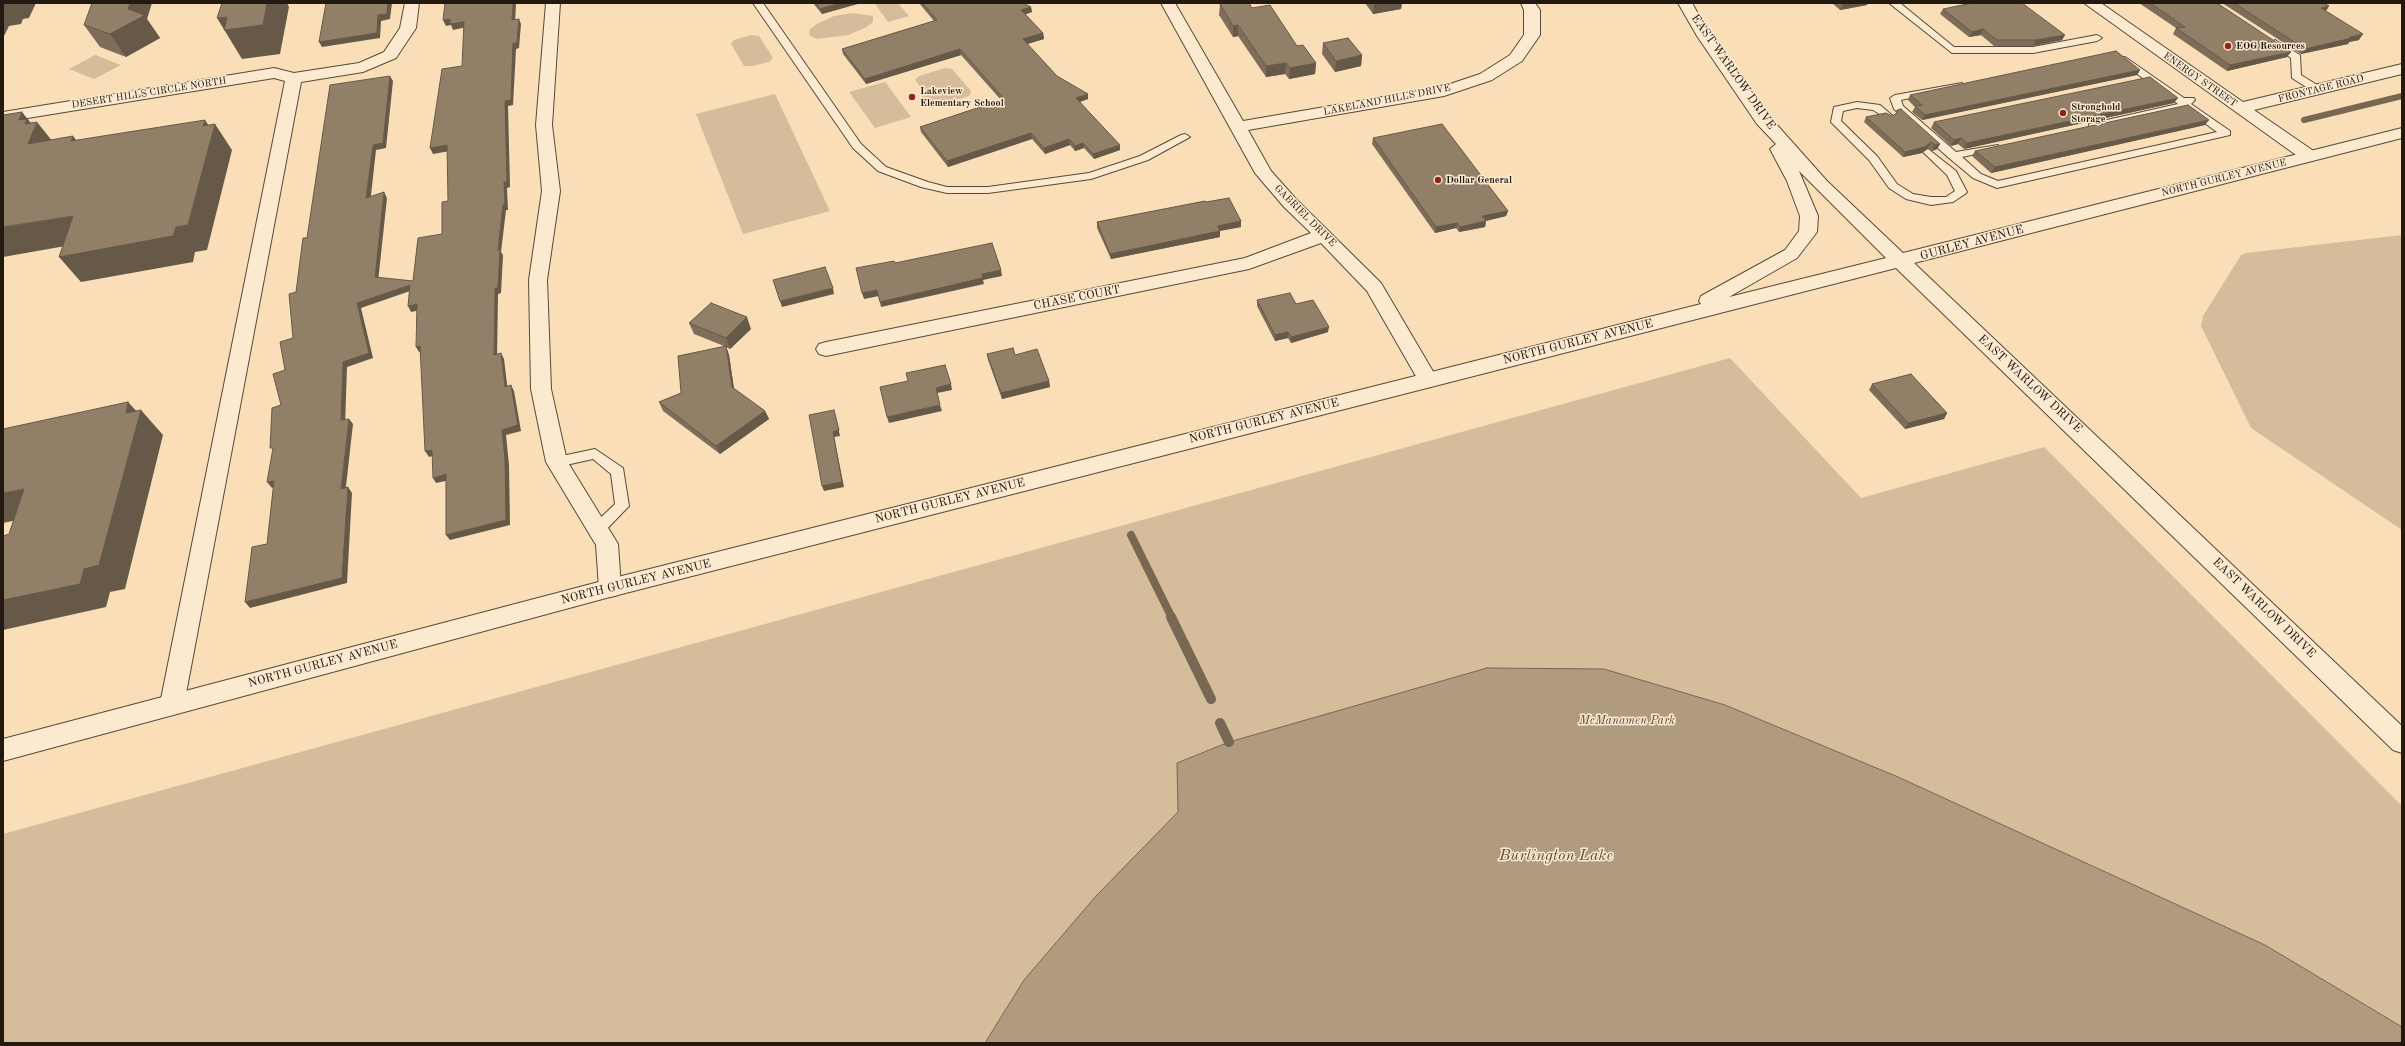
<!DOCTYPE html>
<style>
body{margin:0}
#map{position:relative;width:2405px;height:1046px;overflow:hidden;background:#f9deb7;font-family:"Old Standard TT",serif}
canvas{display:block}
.frame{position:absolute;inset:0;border:4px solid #231911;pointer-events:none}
</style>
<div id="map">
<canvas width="2405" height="1046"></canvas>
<div class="frame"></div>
</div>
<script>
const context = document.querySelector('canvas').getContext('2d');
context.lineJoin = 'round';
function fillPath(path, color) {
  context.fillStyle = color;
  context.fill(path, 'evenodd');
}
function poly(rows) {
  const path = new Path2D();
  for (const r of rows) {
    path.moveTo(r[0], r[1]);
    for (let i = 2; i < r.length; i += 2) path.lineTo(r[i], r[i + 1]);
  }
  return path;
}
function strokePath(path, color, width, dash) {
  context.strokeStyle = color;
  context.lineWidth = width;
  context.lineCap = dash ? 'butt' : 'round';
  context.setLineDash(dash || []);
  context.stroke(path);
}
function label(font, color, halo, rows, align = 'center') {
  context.font = font + ' "Old Standard TT",serif';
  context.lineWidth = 3;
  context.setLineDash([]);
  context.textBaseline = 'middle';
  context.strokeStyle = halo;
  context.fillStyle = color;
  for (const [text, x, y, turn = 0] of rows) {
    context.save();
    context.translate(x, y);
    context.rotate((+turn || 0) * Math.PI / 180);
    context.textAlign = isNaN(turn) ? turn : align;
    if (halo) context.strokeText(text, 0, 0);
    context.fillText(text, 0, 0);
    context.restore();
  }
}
const green = poly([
 [880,3,898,3,909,16,888,22,875,4],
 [853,13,873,16,873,22,865,28,848,35,816,39,809,35,810,29,817,24,834,16],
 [751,35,759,36,773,58,769,62,753,66,744,66,731,44,734,40],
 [95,55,121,65,94,79,69,69],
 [945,68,952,69,971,91,969,96,932,108,924,106,920,101,922,97,926,94,915,80,919,76],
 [885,82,911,117,875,128,849,92],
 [775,94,830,211,743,234,696,114],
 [2402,235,2402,530,2251,428,2201,326,2203,316,2241,255,2246,253],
 [1730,358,1861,498,2044,447,2402,806,2402,1043,3,1043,3,834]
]);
const water = poly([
 [1487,668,1604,669,1725,705,1898,777,2265,945,2402,1027,2402,1043,985,1043,1024,980,1096,896,1178,812,1177,763,1229,742,1487,668]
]);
const streamFar2 = poly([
 [2304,120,2402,96]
]);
const streamFar1 = poly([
 [1131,535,1172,618]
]);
const stream = poly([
 [1171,617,1211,699],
 [1220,723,1229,742]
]);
const service = poly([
 [753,3,763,3,861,144,886,167,928,182,947,187,988,187,1089,173,1140,156,1181,135,1185,134,1190,137,1148,160,1091,179,988,193,947,193,921,187,878,171,853,148,753,3],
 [1889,3,1900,3,1954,47,2033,47,2097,35,2102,38,2097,41,2033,53,1952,53,1889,3],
 [2275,40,2300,55,2301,75,2322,88,2322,92,2314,92,2292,78,2291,58,2272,45,2270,43,2275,40],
 [2125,57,2184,98,2194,98,2195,100,2191,104,2230,131,2230,135,1997,188,1973,178,1949,158,1894,109,1890,98,1895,95,1962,83,1962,87,1901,100,1903,106,1956,152,1998,145,1998,149,1962,157,1981,174,1998,181,2217,132,2185,109,2089,128,2089,124,2178,104,2121,62,2121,58,2125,57],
 [1857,102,1880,105,1894,117,1889,120,1873,110,1857,108,1843,111,1841,121,1877,156,1897,184,1913,194,1931,197,1946,197,1955,191,1947,175,1923,152,1928,149,1956,171,1967,192,1965,194,1953,202,1931,205,1906,199,1889,188,1869,160,1831,122,1834,107,1857,102],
 [595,449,623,468,629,506,603,533,598,534,593,533,591,529,593,525,615,504,611,474,593,459,557,467,550,462,557,457,595,449]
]);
const minor = poly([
 [405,3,419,3,416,28,396,58,363,72,301,82,184,704,181,711,172,715,163,711,160,704,285,81,274,78,3,122,3,112,274,68,294,73,359,63,384,52,400,28,405,3],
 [546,3,560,3,552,125,560,191,547,280,551,389,567,461,618,544,621,588,618,595,610,597,602,595,599,588,596,545,546,462,531,389,529,280,542,191,536,125,546,3],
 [1161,3,1175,3,1243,121,1441,87,1480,74,1510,55,1524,35,1524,10,1521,3,1535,3,1540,10,1540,35,1522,61,1492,80,1444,96,1248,130,1271,171,1296,199,1381,283,1438,380,1435,385,1428,387,1421,385,1367,291,1321,243,1249,269,826,356,819,354,816,349,819,344,826,342,1245,258,1311,233,1284,207,1255,173,1161,3],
 [2084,3,2101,3,2243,102,2402,64,2402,74,2254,110,2315,152,2318,156,2315,160,2309,161,2303,160,2084,3]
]);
const tertiary = poly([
 [1678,3,1692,3,1709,33,1769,116,1827,181,1903,253,2402,128,2402,138,1914,263,2402,726,2402,753,2393,750,1896,268,610,597,3,761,3,739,610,579,1701,304,1699,301,1701,296,1785,250,1799,231,1800,216,1787,181,1770,149,1776,144,1757,124,1697,36,1678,3],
 [1799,171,1886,258,1729,297,1797,258,1817,232,1818,216,1799,171]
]);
const wall = poly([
 [813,3,861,3,822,14],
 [919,3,1023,3,1031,7,1032,12,1025,14,1043,33,1044,39,1027,44,1057,76,1088,99,1080,102,1120,150,1094,159,1084,148,1075,151,1070,145,1045,154,1032,139,948,167,921,132,920,127,1001,100,961,55,866,84,843,54,842,49,934,21],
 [1365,3,1402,3,1401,9,1373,14],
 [1832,3,1868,3,1867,5,1840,10],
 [2139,3,2217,3,2287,57,2227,71,2173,34,2176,28],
 [2222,3,2324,3,2329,6,2326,11,2359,40,2349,42,2348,44,2301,54],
 [1220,4,1252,8,1316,63,1315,74,1289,79,1285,74,1266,77,1238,36,1233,37,1219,15],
 [1943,9,2065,35,2062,40,2033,46,1994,46,1981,35,1969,37,1940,14],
 [147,19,160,38,126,57,100,47,84,25],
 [1323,43,1362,55,1361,66,1335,72,1322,54],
 [2140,70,2137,75,1922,120,1912,112,1915,107,1908,100,1910,95],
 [2174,103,1964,149,1958,144,1951,146,1931,128,1934,122],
 [1897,110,1940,144,1937,149,1932,151,1928,148,1922,153,1903,157,1864,122,1866,117,1892,116,1896,114],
 [2205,125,1991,173,1972,156,1975,151],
 [1373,138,1508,211,1506,216,1486,221,1485,227,1459,232,1456,228,1435,233,1372,144],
 [1206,202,1241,221,1241,227,1220,231,1220,237,1111,259,1097,228,1097,222],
 [1257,300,1296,304,1328,332,1291,343,1288,338,1275,341,1257,306],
 [689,323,751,329,730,349,726,347,729,355,734,389,765,411,769,419,720,454,663,411,659,402,681,393,724,346,694,334],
 [987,354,1015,355,1049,381,1050,387,1002,399,988,360],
 [1872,384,1947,413,1944,419,1905,429,1869,390]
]);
const shadedWall = poly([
 [3,3,36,3,29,18,23,19,21,24,9,26,3,38],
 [130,3,152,3,147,19,160,38,126,57,110,34,128,9],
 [267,3,287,3,289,7,280,54,242,59,217,18,227,17],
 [388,3,392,3,390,19,381,21,380,38,322,47,319,42,378,15],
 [513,3,516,3,515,25,512,20],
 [841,3,861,3,822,14,820,9],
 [1374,3,1402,3,1401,9,1373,14],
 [1850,3,1868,3,1867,5,1840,10,1843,4],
 [2329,6,2325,12,2321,8],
 [1031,7,1032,12,1022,16,1021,10],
 [450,19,464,22,467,27,453,30,451,25,446,26,443,20],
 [519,19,521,24,519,48,516,49,513,105,508,106,510,187,507,188,508,210,506,210,501,252,503,255,501,293,498,294,497,361,494,355,495,288,498,250,504,182,505,101,513,43],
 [1238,25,1238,36,1233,37,1233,26],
 [1983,29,1981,35,1969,37,1972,32],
 [1043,33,1044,39,1024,45,1023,39],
 [2363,34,2359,40,2349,42,2348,44,2301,54,2305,49],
 [2065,35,2062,40,2033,46,2036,40],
 [960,49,961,55,866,84,865,79],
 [2291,52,2287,57,2227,71,2230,65],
 [1362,55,1361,66,1335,72,1336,61],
 [1286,63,1285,74,1266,77,1266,66],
 [1316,63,1315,74,1289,79,1290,68],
 [2140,70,2137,75,1922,120,1925,115],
 [390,76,393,81,386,148,376,150,370,204,366,198,373,145],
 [1088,94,1088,99,1076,103,1076,98],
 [2178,98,2174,103,1964,149,1967,143],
 [22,112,35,128,37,122,57,147,28,144,19,120],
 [205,120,213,132,215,124,232,150,207,250,195,252,193,262,81,282,59,257,203,126],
 [2209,120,2205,125,1991,173,1995,167],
 [1031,133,1032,139,948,167,947,161],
 [73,136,92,161,71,141],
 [1961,138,1958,144,1951,146,1954,140],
 [1069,139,1070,145,1045,154,1044,148],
 [1931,142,1928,148,1922,153,1903,157,1905,152],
 [1083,143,1084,148,1075,151,1075,146],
 [1940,144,1937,149,1932,151,1935,145],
 [447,145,450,151,433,154,430,148],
 [1120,145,1120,150,1094,159,1093,154],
 [384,192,387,198,378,282,375,277],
 [1508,211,1506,216,1481,222,1482,216],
 [73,216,94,241,3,257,3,227],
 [1241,221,1241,227,1218,231,1218,226],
 [1486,221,1485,227,1459,232,1460,227],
 [1457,223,1456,228,1435,233,1436,227],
 [1220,231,1220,237,1111,259,1110,254],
 [1001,270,1002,276,983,280,984,284,881,307,880,302,982,274],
 [410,285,413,290,361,308,373,358,347,367,345,426,341,420,343,362,357,303],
 [833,288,834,294,782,307,780,301],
 [877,290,879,296,864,299,862,293],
 [417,304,420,310,411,312,408,306],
 [747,317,751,329,730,349,726,338],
 [1329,327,1328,332,1291,343,1291,337],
 [1288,332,1288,338,1275,341,1275,335],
 [420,346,424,351,419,352,416,347],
 [726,346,729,355,735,395,732,387],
 [501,353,504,359,508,392,505,387],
 [1049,381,1050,387,1002,399,1001,393],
 [951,384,952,390,937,393,936,388],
 [511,385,514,391,521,431,506,435,509,465,510,525,450,540,446,535,502,430],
 [128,402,139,414,141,410,163,435,125,589,110,592,106,607,3,630,3,600,126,413],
 [940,405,942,411,889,423,887,417],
 [834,410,840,436,834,437,844,487,824,491,822,486,833,432],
 [765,411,769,419,720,454,716,446],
 [1947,413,1944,419,1905,429,1908,423],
 [349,419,353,424,345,495,341,489],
 [432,450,436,455,429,457,425,451],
 [446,474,450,480,436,483,433,478],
 [274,481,279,486,272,488,267,482],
 [348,487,352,493,347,583,250,608,245,602],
 [24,489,50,513,3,523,3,493]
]);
const building = poly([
 [92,3,130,3,128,9,145,15,110,34,84,25,92,3],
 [222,3,267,3,263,25,224,30,227,17,217,18,222,3],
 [326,3,388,3,387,14,378,15,377,33,319,42,326,3],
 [445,3,513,3,512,20,519,19,517,43,513,43,511,100,505,101,507,182,504,182,505,204,503,205,498,250,500,250,498,288,495,288,494,355,501,353,505,387,511,385,518,425,502,430,505,459,506,520,446,535,446,474,433,478,432,450,425,451,420,346,416,347,417,304,408,306,410,285,357,303,369,353,343,362,341,420,349,419,341,489,348,487,342,578,245,602,252,547,267,544,274,481,267,482,273,448,270,448,272,408,281,405,273,374,285,370,280,342,293,338,289,294,296,292,303,238,307,238,330,85,390,76,383,143,373,145,366,198,384,192,375,277,413,281,418,238,442,234,442,202,448,201,447,145,430,148,442,69,462,66,464,22,450,24,450,19,443,20,445,3],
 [816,3,841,3,820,9,816,3],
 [922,3,1023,3,1031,7,1021,10,1043,33,1023,39,1057,76,1088,94,1076,98,1120,145,1093,154,1083,143,1075,146,1069,139,1044,148,1031,133,947,161,920,127,1004,99,960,49,865,79,842,49,937,20,922,3],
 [1224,3,1249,3,1252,8,1270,5,1297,46,1303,45,1316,63,1290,68,1286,63,1266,66,1238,25,1233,26,1220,4,1224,3],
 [1841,3,1850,3,1843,4,1841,3],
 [1972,3,2022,3,2065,35,2036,40,1997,40,1983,29,1972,32,1943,9,1972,3],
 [2150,3,2217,3,2291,52,2230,65,2176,28,2185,27,2150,3],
 [2234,3,2323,3,2329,6,2321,8,2363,34,2350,37,2352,38,2305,49,2234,3],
 [1348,38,1362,55,1336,61,1323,43,1348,38],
 [2116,51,2140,70,1925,115,1915,106,1922,105,1910,95,2116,51],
 [2150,77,2178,98,1967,143,1961,138,1954,140,1934,122,2150,77],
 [2188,105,2209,120,1995,167,1975,151,2188,105],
 [1901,109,1940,144,1935,145,1931,142,1925,147,1905,152,1866,117,1886,113,1892,116,1897,113,1897,110,1901,109],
 [22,112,19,120,27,119,25,124,37,122,28,144,73,136,71,141,205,120,203,126,215,124,188,225,176,227,173,236,59,257,73,216,3,227,3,115,22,112],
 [1442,124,1508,211,1482,216,1486,221,1460,227,1457,223,1436,227,1373,138,1442,124],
 [1229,198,1241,221,1218,226,1220,231,1110,254,1097,222,1205,201,1206,202,1229,198],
 [992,243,1001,270,982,274,983,278,880,302,877,290,862,293,856,268,894,261,895,263,992,243],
 [825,267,833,288,780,301,773,280,825,267],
 [1290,293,1296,304,1313,300,1329,327,1291,337,1288,332,1275,335,1257,300,1290,293],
 [711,303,747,317,726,338,689,323,711,303],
 [726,346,732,387,765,411,716,446,659,402,681,393,678,356,726,346],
 [1013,348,1015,355,1037,349,1049,381,1001,393,987,354,1013,348],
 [945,365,951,384,936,388,940,405,887,417,880,387,908,381,906,373,945,365],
 [1911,374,1947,413,1908,423,1872,384,1911,374],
 [128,402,126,413,141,410,99,565,84,569,80,584,3,600,3,536,9,534,24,489,3,493,3,429,128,402],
 [834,410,839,430,833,432,842,482,822,486,809,415,834,410]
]);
const markers = [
 [2228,46,4,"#8f2418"],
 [912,97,4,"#8f2418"],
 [2063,113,4,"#8f2418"],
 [1438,180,4,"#8f2418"]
];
const farPoinames = [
 ["EOG Resources",2236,46],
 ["Lakeview",920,91],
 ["Elementary School",920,103],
 ["Stronghold",2071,107],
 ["Storage",2071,119],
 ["Dollar General",1446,180]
];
const farStreetnames = [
 ["ENERGY STREET",2200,80,35],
 ["FRONTAGE ROAD",2321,89,-14],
 ["DESERT HILLS CIRCLE NORTH",149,93,-9],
 ["LAKELAND HILLS DRIVE",1387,100,-11],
 ["NORTH GURLEY AVENUE",2224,178,-14],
 ["GABRIEL DRIVE",1305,216,45]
];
const streetNames = [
 ["EAST WARLOW DRIVE",1733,72,55],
 ["GURLEY AVENUE",1972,243,-15],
 ["CHASE COURT",1077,298,-11],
 ["NORTH GURLEY AVENUE",1578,342,-14],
 ["EAST WARLOW DRIVE",2030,384,43],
 ["NORTH GURLEY AVENUE",1264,421,-14],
 ["NORTH GURLEY AVENUE",950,501,-14],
 ["NORTH GURLEY AVENUE",636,582,-14],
 ["EAST WARLOW DRIVE",2264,608,44],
 ["NORTH GURLEY AVENUE",323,664,-15]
];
const parkNames = [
 ["McManamen Park",1627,721]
];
const nearWaternames = [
 ["Burlington Lake",1556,856]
];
fillPath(green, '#d5bd9b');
fillPath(water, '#b09b7f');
strokePath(water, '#786753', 1);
strokePath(streamFar2, '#786753', 6);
strokePath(streamFar1, '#786753', 8);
strokePath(stream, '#786753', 10);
strokePath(service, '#584a3a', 2);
strokePath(minor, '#584a3a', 2);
strokePath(tertiary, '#584a3a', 2);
fillPath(service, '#fbead0');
fillPath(minor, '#fbead0');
fillPath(tertiary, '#fbead0');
fillPath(wall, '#7e6d59');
fillPath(shadedWall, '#665948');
fillPath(building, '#927f67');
strokePath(building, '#665948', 1);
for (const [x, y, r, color] of markers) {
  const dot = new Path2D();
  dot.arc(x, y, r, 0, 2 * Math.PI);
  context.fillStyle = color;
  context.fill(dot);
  strokePath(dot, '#fbead0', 1.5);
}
label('bold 10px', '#231911', '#fbead0', farPoinames, 'left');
label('10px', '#231911', '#fbead0', farStreetnames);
label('12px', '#231911', '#fbead0', streetNames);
label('italic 12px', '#584a3a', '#fbead0', parkNames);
label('italic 16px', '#5b4d3d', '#fbead0', nearWaternames);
</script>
